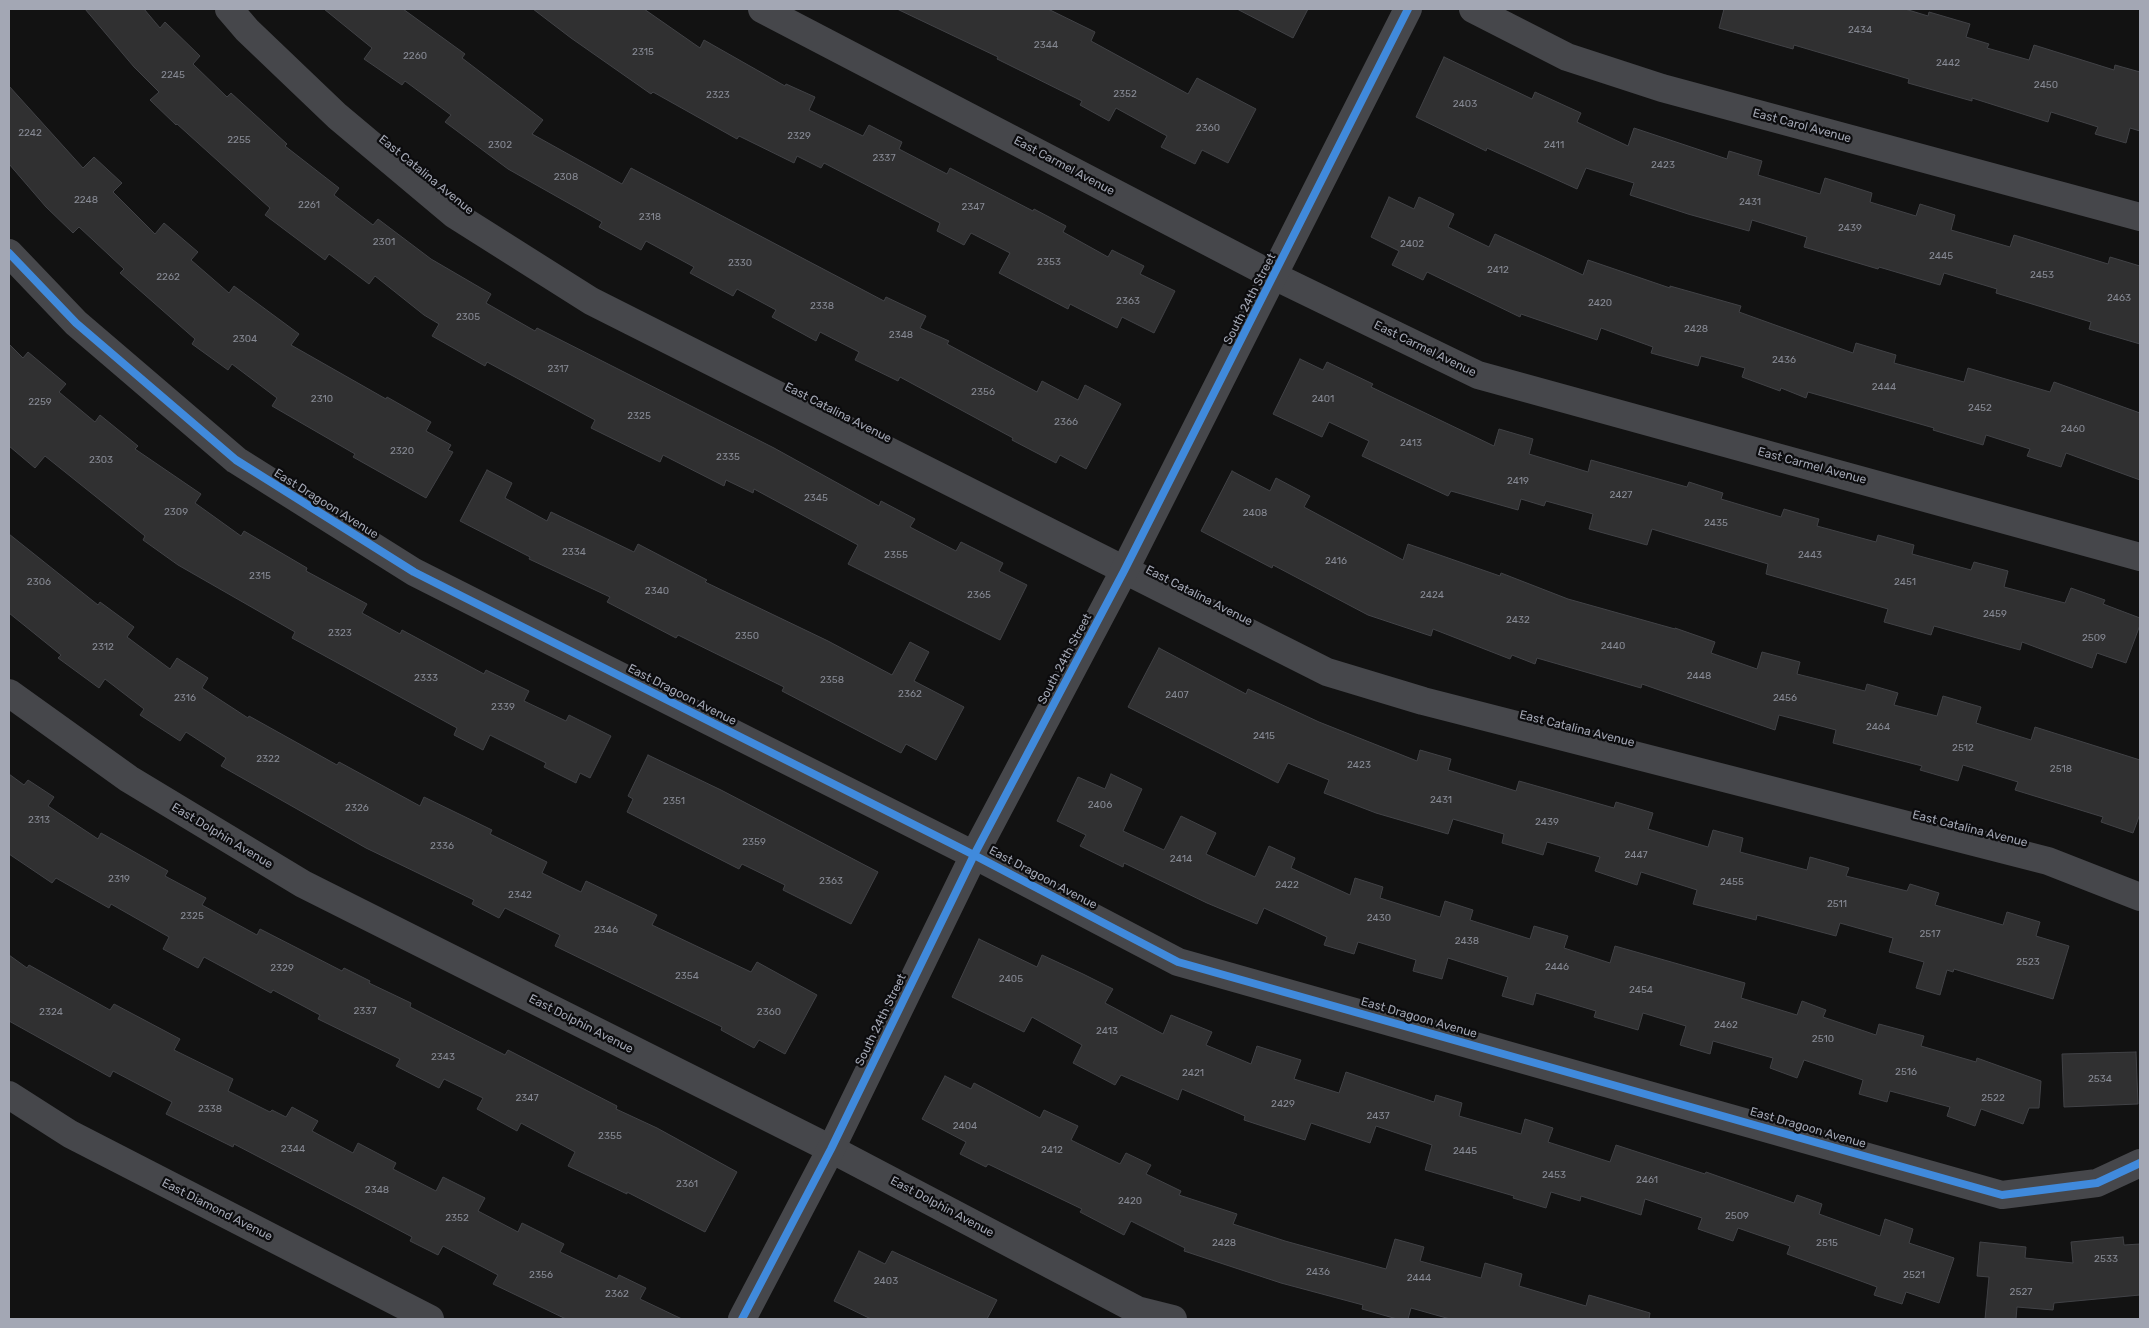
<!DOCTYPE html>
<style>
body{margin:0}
#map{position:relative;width:2149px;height:1328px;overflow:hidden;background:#121212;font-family:Rubik,sans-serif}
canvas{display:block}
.frame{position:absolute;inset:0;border:10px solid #a3a7b4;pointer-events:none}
</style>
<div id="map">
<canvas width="2149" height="1328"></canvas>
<div class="frame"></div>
</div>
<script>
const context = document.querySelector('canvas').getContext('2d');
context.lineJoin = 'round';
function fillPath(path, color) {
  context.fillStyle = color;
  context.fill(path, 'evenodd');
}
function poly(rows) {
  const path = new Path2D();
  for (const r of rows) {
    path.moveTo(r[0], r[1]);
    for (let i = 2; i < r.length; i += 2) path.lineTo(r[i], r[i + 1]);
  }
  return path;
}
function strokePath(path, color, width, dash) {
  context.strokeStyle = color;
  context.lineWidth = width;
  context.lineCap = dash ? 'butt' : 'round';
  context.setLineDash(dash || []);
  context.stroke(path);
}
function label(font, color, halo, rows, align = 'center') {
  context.font = font + ' Rubik,sans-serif';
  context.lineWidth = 4.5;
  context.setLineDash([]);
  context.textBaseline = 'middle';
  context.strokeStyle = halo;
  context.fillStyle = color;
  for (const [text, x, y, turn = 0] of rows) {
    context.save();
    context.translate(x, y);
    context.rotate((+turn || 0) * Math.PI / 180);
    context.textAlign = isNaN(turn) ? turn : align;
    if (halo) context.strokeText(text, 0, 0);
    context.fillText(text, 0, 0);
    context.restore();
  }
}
const building = poly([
 [85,9,144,9,160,28,165,22,200,56,193,64,227,97,231,93,287,144,285,146,339,188,334,195,373,225,378,219,431,259,491,294,486,303,535,331,537,328,774,448,879,506,881,501,915,519,910,527,956,551,961,542,1003,563,999,571,1027,585,1000,640,848,564,858,545,754,489,753,493,726,480,724,486,663,455,660,462,591,428,595,420,487,362,485,366,432,336,439,324,424,315,375,276,369,284,329,254,325,260,265,215,270,208,177,124,176,125,150,100,159,92,134,67,85,9],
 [324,9,403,9,465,54,462,58,543,120,532,134,622,184,631,168,884,301,886,297,926,316,920,328,949,341,947,344,1037,392,1042,381,1078,400,1085,385,1121,404,1086,469,1060,455,1056,463,1012,440,1013,438,900,377,898,381,855,360,859,352,820,332,816,341,772,317,776,310,737,289,733,296,690,273,694,267,646,241,641,250,599,227,602,222,508,169,445,122,451,115,405,81,402,85,364,59,372,48,324,9],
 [533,9,644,9,700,48,704,40,785,86,786,84,815,97,809,110,863,136,869,125,902,142,899,149,947,174,950,168,1033,211,1034,209,1066,226,1063,232,1108,257,1112,250,1144,266,1140,274,1175,291,1154,333,1122,317,1117,328,1070,304,1068,309,999,273,1010,253,971,233,964,245,937,231,940,223,824,163,821,168,797,156,794,163,739,136,737,139,653,92,651,94,571,38,533,9],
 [897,9,1048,9,1095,32,1091,41,1188,94,1197,78,1256,109,1228,163,1202,150,1195,164,1161,147,1167,136,1116,108,1109,121,1080,105,1082,101,997,59,998,57,897,9],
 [1237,9,1308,9,1293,38,1237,9],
 [1724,9,1905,9,1928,16,1929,12,1970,24,1966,37,1989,44,1987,48,2029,60,2034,45,2114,70,2115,65,2140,72,2140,131,2130,128,2126,143,2095,134,2098,127,2051,112,2048,122,1972,98,1972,101,1908,83,1909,79,1794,45,1793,49,1719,28,1724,9],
 [1444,57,1532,99,1535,92,1581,113,1577,122,1628,146,1634,128,1727,159,1729,151,1762,161,1758,175,1820,194,1825,178,1872,193,1870,202,1916,216,1920,204,1955,215,1951,230,2010,247,2014,235,2108,264,2110,257,2140,266,2140,344,2089,329,2091,322,1996,293,1997,289,1944,273,1940,285,1879,267,1878,269,1804,247,1807,237,1752,220,1749,231,1688,214,1630,195,1634,183,1586,168,1577,189,1487,148,1486,151,1416,117,1444,57],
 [9,86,83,168,94,157,122,183,113,192,155,234,164,223,198,252,191,260,229,293,234,286,299,334,291,345,386,399,387,397,431,422,426,431,451,445,448,450,453,452,426,498,353,457,355,454,272,406,277,398,232,364,228,370,192,344,195,339,120,273,124,269,79,227,73,233,46,207,9,164,9,86],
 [1389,197,1414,209,1419,197,1454,214,1448,227,1489,247,1495,234,1583,275,1588,260,1670,288,1670,286,1741,306,1739,312,1853,353,1856,343,1896,355,1894,363,1964,382,1968,368,2050,392,2054,382,2140,413,2140,480,2066,453,2061,467,2027,456,2030,449,1986,435,1983,445,1933,430,1934,428,1808,392,1806,398,1781,388,1780,391,1742,377,1745,368,1701,356,1698,366,1651,353,1653,347,1601,328,1597,340,1521,314,1520,317,1427,272,1423,280,1392,265,1399,251,1371,237,1389,197],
 [9,344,23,358,28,352,66,384,59,392,95,422,100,415,138,446,135,449,201,494,195,503,241,536,244,531,307,568,306,571,367,604,362,613,400,634,402,630,484,674,486,670,529,691,524,701,566,721,569,715,611,736,590,778,580,773,576,783,544,767,546,763,490,735,483,750,454,735,457,728,292,638,295,632,178,565,143,540,145,536,45,456,35,468,9,446,9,344],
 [1300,359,1323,370,1327,362,1373,384,1371,387,1494,446,1499,429,1533,439,1529,454,1588,472,1591,460,1687,487,1689,482,1723,493,1721,499,1781,517,1784,509,1819,519,1817,526,1876,542,1878,535,1914,545,1912,554,1971,570,1974,562,2008,571,2004,587,2065,603,2071,588,2105,600,2103,604,2140,618,2140,625,2126,663,2097,653,2092,668,2022,642,2020,650,1934,626,1931,635,1884,622,1888,609,1766,574,1768,564,1652,529,1647,545,1589,529,1593,514,1546,501,1544,506,1521,499,1518,510,1451,491,1448,496,1362,456,1369,441,1329,422,1322,437,1273,414,1300,359],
 [487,470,512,483,505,498,547,521,551,512,634,552,638,544,707,580,705,582,828,641,892,675,910,642,929,652,914,681,964,707,936,760,906,744,901,753,782,691,784,687,678,635,676,638,607,602,610,597,529,559,530,557,460,521,487,470],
 [1232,471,1270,491,1276,478,1310,496,1304,507,1403,560,1408,544,1500,576,1501,573,1568,599,1675,629,1675,628,1715,642,1711,653,1757,669,1762,652,1800,662,1797,674,1865,691,1867,684,1898,693,1894,705,1937,716,1943,696,1981,707,1976,723,2031,740,2035,727,2140,760,2140,814,2133,833,2101,822,2103,817,2015,790,2018,782,1963,765,1958,781,1920,770,1922,766,1833,743,1836,730,1779,715,1775,730,1642,684,1641,688,1537,658,1535,664,1512,655,1510,659,1433,629,1431,636,1368,615,1273,565,1272,568,1201,531,1232,471],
 [9,534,98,605,100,602,134,627,127,637,170,669,177,658,208,678,202,688,248,718,249,716,337,765,339,762,420,806,424,797,492,830,490,834,547,862,542,873,581,892,586,881,657,915,652,925,751,972,757,962,817,995,785,1054,759,1040,754,1048,721,1030,722,1027,555,946,560,935,505,908,499,918,472,904,474,900,366,848,221,766,226,758,186,732,180,741,140,715,144,709,105,679,99,688,58,658,61,655,9,613,9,534],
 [1159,648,1246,694,1248,689,1319,722,1417,761,1420,750,1451,759,1448,770,1516,791,1519,781,1614,808,1616,802,1653,813,1648,829,1708,847,1713,830,1743,838,1740,852,1807,870,1810,857,1849,868,1846,876,1907,891,1910,884,1939,893,1935,905,2003,925,2007,912,2040,922,2036,936,2069,946,2053,999,1954,969,1953,972,1947,970,1940,995,1916,988,1924,962,1889,952,1893,938,1840,923,1836,936,1757,915,1756,920,1693,904,1697,890,1641,872,1637,885,1595,871,1600,857,1547,842,1543,855,1502,843,1504,834,1453,819,1448,834,1376,813,1324,793,1329,780,1288,763,1278,783,1128,707,1159,648],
 [648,755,721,790,878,872,851,924,783,890,785,885,742,864,739,869,627,812,633,799,628,796,648,755],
 [9,774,24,785,28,780,54,797,48,806,98,839,101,833,168,871,165,876,206,898,202,905,257,935,260,929,342,971,344,968,370,981,369,983,411,1003,410,1007,505,1055,508,1050,539,1066,617,1106,616,1109,657,1128,737,1172,705,1232,627,1192,627,1194,568,1166,575,1152,521,1123,517,1131,477,1109,483,1098,444,1079,439,1088,396,1066,400,1059,318,1019,320,1015,273,990,271,993,204,957,198,968,163,949,169,937,155,929,111,904,109,908,56,878,52,883,9,854,9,774],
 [1111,774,1142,789,1123,831,1164,850,1181,816,1216,833,1206,854,1255,877,1269,846,1295,858,1291,868,1350,895,1355,878,1383,887,1380,898,1440,917,1445,901,1473,910,1470,920,1530,939,1534,926,1568,936,1564,948,1610,963,1615,946,1745,983,1741,998,1797,1015,1802,1001,1826,1010,1823,1017,1876,1035,1879,1024,1924,1036,1921,1046,1976,1062,1977,1058,2041,1081,2039,1108,2029,1108,2023,1124,1981,1109,1975,1126,1947,1116,1950,1107,1890,1091,1887,1102,1859,1094,1863,1080,1804,1060,1797,1078,1770,1068,1773,1058,1713,1041,1710,1054,1680,1045,1686,1026,1643,1013,1638,1030,1594,1017,1596,1011,1536,993,1533,1005,1502,996,1508,977,1448,958,1442,979,1413,971,1416,960,1358,942,1354,954,1324,945,1327,937,1264,908,1257,924,1207,903,1124,863,1123,867,1080,846,1086,835,1057,821,1078,777,1105,789,1111,774],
 [979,939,1037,967,1042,955,1083,974,1113,989,1105,1003,1163,1034,1171,1015,1212,1032,1206,1045,1251,1064,1257,1046,1301,1060,1294,1079,1339,1093,1346,1072,1434,1102,1436,1095,1462,1103,1459,1116,1521,1134,1525,1119,1553,1128,1548,1142,1610,1162,1616,1145,1705,1174,1706,1172,1794,1203,1797,1195,1822,1204,1819,1214,1880,1236,1885,1219,1913,1229,1909,1243,1954,1258,1939,1303,1906,1292,1902,1304,1874,1295,1877,1287,1787,1254,1790,1246,1738,1228,1733,1241,1698,1229,1702,1218,1645,1199,1641,1215,1581,1196,1580,1201,1551,1192,1546,1208,1513,1198,1514,1196,1425,1170,1432,1145,1376,1126,1370,1143,1311,1123,1305,1140,1244,1120,1245,1116,1182,1089,1178,1100,1121,1075,1115,1085,1073,1063,1082,1045,1032,1017,1024,1032,952,997,979,939],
 [9,955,27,968,29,965,110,1010,114,1004,180,1039,174,1050,233,1079,228,1091,270,1112,272,1110,286,1117,292,1107,318,1121,312,1131,353,1153,358,1143,396,1163,393,1169,436,1191,443,1177,485,1198,478,1211,518,1232,522,1223,564,1244,560,1252,617,1279,619,1275,646,1288,640,1299,682,1319,566,1319,493,1284,498,1275,443,1246,438,1255,410,1241,412,1237,359,1209,234,1144,233,1147,166,1114,172,1102,113,1071,110,1077,9,1021,9,955],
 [2136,1052,2138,1104,2064,1107,2062,1054,2136,1052],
 [945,1076,971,1089,974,1083,1040,1118,1044,1110,1078,1126,1071,1140,1120,1164,1126,1153,1151,1165,1146,1174,1181,1191,1179,1195,1237,1214,1233,1224,1285,1241,1386,1269,1395,1239,1424,1247,1420,1261,1481,1278,1485,1263,1522,1274,1519,1286,1586,1306,1589,1295,1650,1313,1649,1319,1450,1319,1411,1308,1408,1319,1397,1319,1362,1309,1363,1305,1281,1283,1184,1251,1185,1248,1131,1221,1124,1235,1080,1212,1082,1209,988,1164,986,1167,960,1154,966,1142,922,1119,945,1076],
 [2123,1237,2124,1245,2140,1244,2140,1295,2054,1303,2053,1310,2017,1307,2016,1319,1985,1319,1989,1277,1977,1276,1980,1242,2026,1247,2025,1258,2073,1263,2071,1242,2123,1237],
 [859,1251,885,1264,892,1251,997,1300,987,1319,871,1319,834,1301,859,1251]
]);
const minor = poly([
 [229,9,247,30,337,116,455,215,591,301,1327,672,1423,701,2048,861,2140,897],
 [762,9,1274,276,1478,375,2140,557],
 [1473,9,1567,57,1662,88,2140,217],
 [9,253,76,323,236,460,414,572,974,855,1178,962,2002,1195,2097,1183,2140,1163],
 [9,693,129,779,303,884,831,1149,1137,1310,1173,1319],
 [9,1095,70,1134,430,1319]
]);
const tertiary = poly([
 [742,1319,831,1149,974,855,1124,571,1408,9]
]);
const cycleway = poly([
 [9,253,76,323,236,460,414,572,974,855,1178,962,2002,1195,2097,1183,2140,1163],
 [742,1319,831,1149,974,855,1124,571,1408,9]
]);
const numberNames = [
 ["2434",1860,30],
 ["2344",1046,45],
 ["2315",643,52],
 ["2260",415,56],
 ["2442",1948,63],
 ["2245",173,75],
 ["2450",2046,85],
 ["2352",1125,94],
 ["2323",718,95],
 ["2403",1465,104],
 ["2360",1208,128],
 ["2242",30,133],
 ["2329",799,136],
 ["2255",239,140],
 ["2302",500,145],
 ["2411",1554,145],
 ["2337",884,158],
 ["2423",1663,165],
 ["2308",566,177],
 ["2248",86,200],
 ["2431",1750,202],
 ["2261",309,205],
 ["2347",973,207],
 ["2318",650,217],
 ["2439",1850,228],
 ["2301",384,242],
 ["2402",1412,244],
 ["2445",1941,256],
 ["2353",1049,262],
 ["2330",740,263],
 ["2412",1498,270],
 ["2453",2042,275],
 ["2262",168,277],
 ["2463",2119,298],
 ["2363",1128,301],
 ["2420",1600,303],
 ["2338",822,306],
 ["2305",468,317],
 ["2428",1696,329],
 ["2348",901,335],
 ["2304",245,339],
 ["2436",1784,360],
 ["2317",558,369],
 ["2444",1884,387],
 ["2356",983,392],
 ["2310",322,399],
 ["2401",1323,399],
 ["2259",40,402],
 ["2452",1980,408],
 ["2325",639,416],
 ["2366",1066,422],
 ["2460",2073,429],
 ["2413",1411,443],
 ["2320",402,451],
 ["2335",728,457],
 ["2303",101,460],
 ["2419",1518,481],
 ["2427",1621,495],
 ["2345",816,498],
 ["2309",176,512],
 ["2408",1255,513],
 ["2435",1716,523],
 ["2334",574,552],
 ["2355",896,555],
 ["2443",1810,555],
 ["2416",1336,561],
 ["2315",260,576],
 ["2306",39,582],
 ["2451",1905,582],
 ["2340",657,591],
 ["2365",979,595],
 ["2424",1432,595],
 ["2459",1995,614],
 ["2432",1518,620],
 ["2323",340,633],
 ["2350",747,636],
 ["2509",2094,638],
 ["2440",1613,646],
 ["2312",103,647],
 ["2448",1699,676],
 ["2333",426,678],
 ["2358",832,680],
 ["2362",910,694],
 ["2407",1177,695],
 ["2316",185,698],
 ["2456",1785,698],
 ["2339",503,707],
 ["2464",1878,727],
 ["2415",1264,736],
 ["2512",1963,748],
 ["2322",268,759],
 ["2423",1359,765],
 ["2518",2061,769],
 ["2431",1441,800],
 ["2351",674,801],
 ["2406",1100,805],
 ["2326",357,808],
 ["2313",39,820],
 ["2439",1547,822],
 ["2359",754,842],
 ["2336",442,846],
 ["2447",1636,855],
 ["2414",1181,859],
 ["2319",119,879],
 ["2363",831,881],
 ["2455",1732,882],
 ["2422",1287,885],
 ["2342",520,895],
 ["2511",1837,904],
 ["2325",192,916],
 ["2430",1379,918],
 ["2346",606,930],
 ["2517",1930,934],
 ["2438",1467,941],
 ["2523",2028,962],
 ["2446",1557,967],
 ["2329",282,968],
 ["2354",687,976],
 ["2405",1011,979],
 ["2454",1641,990],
 ["2337",365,1011],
 ["2324",51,1012],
 ["2360",769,1012],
 ["2462",1726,1025],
 ["2413",1107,1031],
 ["2510",1823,1039],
 ["2343",443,1057],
 ["2516",1906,1072],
 ["2421",1193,1073],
 ["2534",2100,1079],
 ["2347",527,1098],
 ["2522",1993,1098],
 ["2429",1283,1104],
 ["2338",210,1109],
 ["2437",1378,1116],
 ["2404",965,1126],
 ["2355",610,1136],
 ["2344",293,1149],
 ["2412",1052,1150],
 ["2445",1465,1151],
 ["2453",1554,1175],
 ["2461",1647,1180],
 ["2361",687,1184],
 ["2348",377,1190],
 ["2420",1130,1201],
 ["2509",1737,1216],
 ["2352",457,1218],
 ["2428",1224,1243],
 ["2515",1827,1243],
 ["2533",2106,1259],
 ["2436",1318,1272],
 ["2356",541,1275],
 ["2521",1914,1275],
 ["2444",1419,1278],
 ["2403",886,1281],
 ["2527",2021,1292],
 ["2362",617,1294]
];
const streetNames = [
 ["East Carol Avenue",1802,126,15],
 ["East Carmel Avenue",1064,166,28],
 ["East Catalina Avenue",426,175,39],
 ["South 24th Street",1250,299,-63],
 ["East Carmel Avenue",1425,349,26],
 ["East Catalina Avenue",838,413,27],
 ["East Carmel Avenue",1812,466,15],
 ["East Dragoon Avenue",326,504,32],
 ["East Catalina Avenue",1199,596,27],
 ["South 24th Street",1065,659,-62],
 ["East Dragoon Avenue",682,695,27],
 ["East Catalina Avenue",1577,729,14],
 ["East Catalina Avenue",1970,829,14],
 ["East Dolphin Avenue",222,836,31],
 ["East Dragoon Avenue",1043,878,28],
 ["East Dragoon Avenue",1419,1018,16],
 ["South 24th Street",881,1020,-64],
 ["East Dolphin Avenue",581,1024,27],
 ["East Dragoon Avenue",1808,1128,16],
 ["East Dolphin Avenue",942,1207,28],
 ["East Diamond Avenue",217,1210,27]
];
fillPath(building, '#303031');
strokePath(building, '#414246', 1);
strokePath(minor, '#46474b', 28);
strokePath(tertiary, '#46474b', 28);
strokePath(cycleway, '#408adc', 8);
label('10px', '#868993', null, numberNames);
label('12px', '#a3a7b4', '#0c0c0e', streetNames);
</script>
